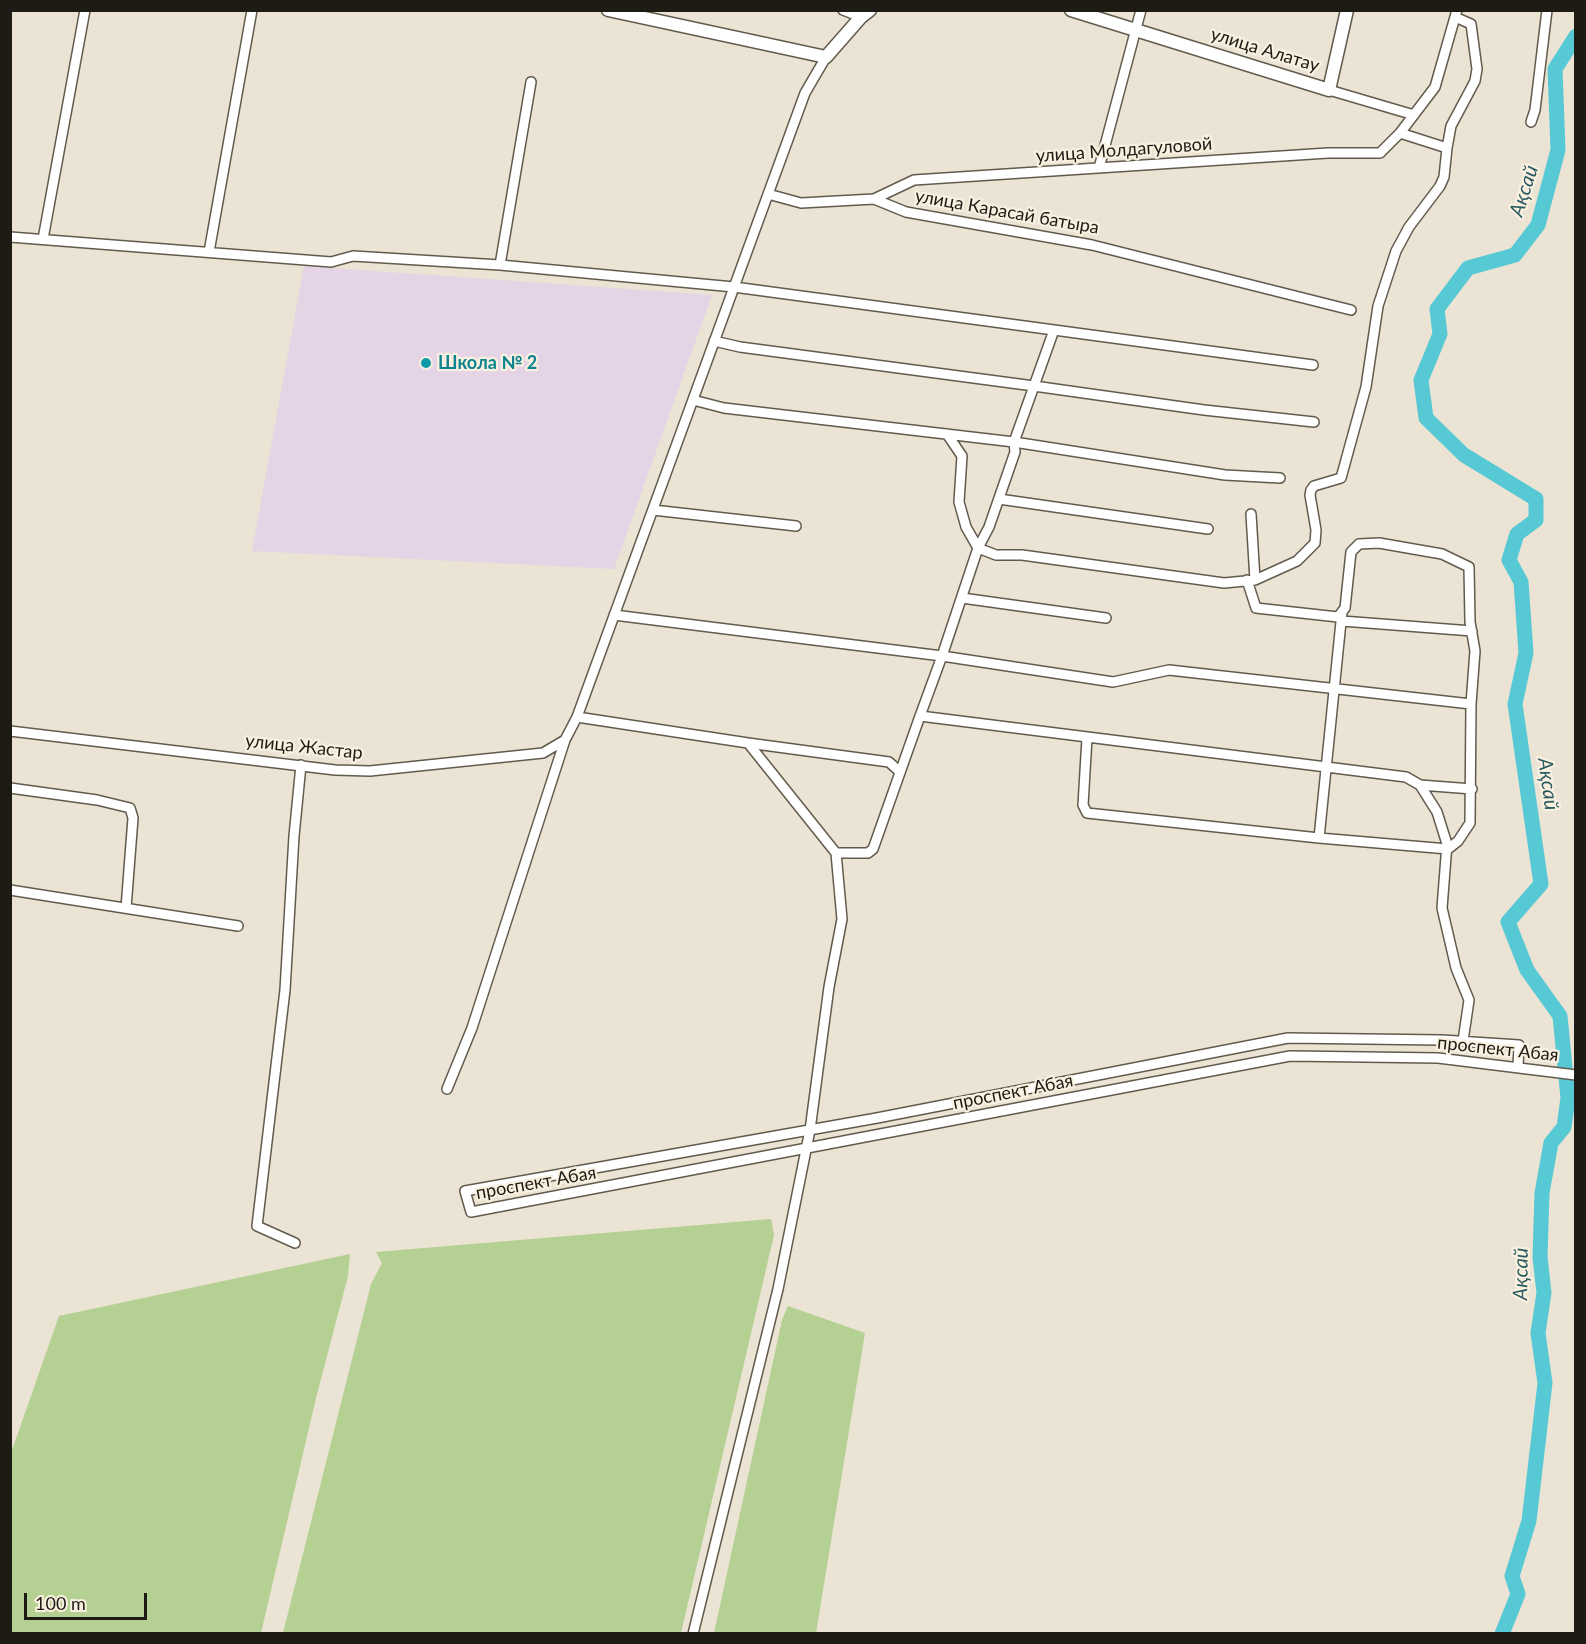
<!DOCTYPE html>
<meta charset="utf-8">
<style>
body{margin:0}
#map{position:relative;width:1586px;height:1644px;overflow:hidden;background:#ebe3d3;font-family:Lato,sans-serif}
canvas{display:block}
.frame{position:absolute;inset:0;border:12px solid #1e1b15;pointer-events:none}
.scale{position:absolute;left:24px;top:1593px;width:123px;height:27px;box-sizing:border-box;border:3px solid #1e1b15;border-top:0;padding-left:8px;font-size:18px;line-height:21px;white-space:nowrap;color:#1e1b15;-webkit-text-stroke:4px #f9f0e0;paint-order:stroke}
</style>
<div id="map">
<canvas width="1586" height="1644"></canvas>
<div class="frame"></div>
<div class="scale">100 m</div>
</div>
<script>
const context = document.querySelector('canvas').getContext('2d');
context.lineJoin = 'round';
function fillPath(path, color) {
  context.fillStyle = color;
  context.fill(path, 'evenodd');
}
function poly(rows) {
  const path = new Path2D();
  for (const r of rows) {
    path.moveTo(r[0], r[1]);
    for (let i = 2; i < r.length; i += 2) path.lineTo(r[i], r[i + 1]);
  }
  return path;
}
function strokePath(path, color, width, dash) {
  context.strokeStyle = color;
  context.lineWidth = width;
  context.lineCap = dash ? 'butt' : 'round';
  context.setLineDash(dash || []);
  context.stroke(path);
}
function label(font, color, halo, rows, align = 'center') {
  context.font = font + ' Lato,sans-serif';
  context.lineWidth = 4.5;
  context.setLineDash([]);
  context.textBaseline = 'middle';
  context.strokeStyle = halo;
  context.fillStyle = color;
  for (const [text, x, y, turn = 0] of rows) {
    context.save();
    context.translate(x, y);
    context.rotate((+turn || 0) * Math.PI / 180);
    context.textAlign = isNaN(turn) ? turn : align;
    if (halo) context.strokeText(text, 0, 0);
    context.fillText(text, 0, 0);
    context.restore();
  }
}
const education = poly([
 [304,266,712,295,614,569,252,551]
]);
const green = poly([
 [771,1219,774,1235,681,1633,283,1633,371,1284,382,1263,376,1252],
 [350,1254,348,1276,316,1398,261,1633,11,1633,11,1453,59,1316],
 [788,1306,865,1333,816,1633,714,1633,782,1320]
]);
const river = poly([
 [1502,1634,1518,1594,1512,1576,1529,1521,1545,1383,1538,1333,1544,1293,1540,1257,1542,1193,1551,1143,1564,1127,1568,1098,1560,1016,1527,970,1508,922,1541,884,1515,704,1526,653,1521,582,1509,560,1517,534,1536,520,1536,499,1464,455,1426,418,1421,380,1440,334,1437,309,1468,268,1515,255,1538,225,1558,150,1555,69,1576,36]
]);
const minor = poly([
 [843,10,861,17],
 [1329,90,1414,115],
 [1531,122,1535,110,1547,10],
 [1400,133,1447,148,1451,126,1475,81,1477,69,1471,24,1455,17],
 [1099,168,1141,10],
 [768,194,801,203,874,199,906,212,1092,245,1351,310],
 [874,199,914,180,1328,153,1380,153,1400,133,1435,87,1457,10],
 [10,237,331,262,353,256,500,265,734,287,1054,330],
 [43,239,85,10],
 [209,252,252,10],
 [500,265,531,82],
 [714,341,740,347,1034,386,1054,330,1313,365],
 [693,400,724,408,1014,442,1225,475,1280,478],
 [1314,422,1204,410,1034,386,1014,442,1015,452,989,527,978,548,942,656,1113,682,1169,670,1471,704],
 [947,434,962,456,959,502,966,527,978,548,996,555,1022,555,1224,583,1255,580,1297,561,1315,543,1316,530,1310,495,1311,490,1314,486,1341,478,1366,387,1378,306,1396,251,1409,227,1440,186,1444,177,1447,148],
 [999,499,1208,529],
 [653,510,796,526],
 [1251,514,1255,580],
 [1247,580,1256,608,1338,617,1345,608,1351,552,1359,544,1379,543,1442,554,1469,567,1470,622,1475,651,1471,704,1470,823,1458,841,1448,849,1319,838,1342,612],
 [962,598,1106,618],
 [614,615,942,656,920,716,1406,777,1420,785,1437,812,1447,844,1442,908,1456,968,1469,1000,1463,1041],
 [1342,621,1472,631],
 [577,717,748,743,836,853,868,853,873,849,920,716],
 [10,731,335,770,370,771,543,753,565,740,577,717,805,93,826,57],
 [1087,738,1083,805,1087,813,1319,838],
 [748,743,889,762,900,772],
 [1420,785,1472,789],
 [10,788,97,800,130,808,133,818,126,908],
 [10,890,238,926],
 [1518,1066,1519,1045,1442,1040,1288,1038,877,1118,465,1191,471,1212,1290,1056,1438,1058,1576,1075],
 [447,1089,472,1028,565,740],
 [295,1243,257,1226,285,990,294,836,301,765],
 [693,1634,778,1289,810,1130,829,987,842,919,836,853]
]);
const tertiary = poly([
 [608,10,826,57,861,17,870,10],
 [1071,10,1329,90,1347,10]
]);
const markers = [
 [426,363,6,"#0f9aa8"]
];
const streetNames = [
 ["улица Алатау",1265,50,17],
 ["улица Молдагуловой",1124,150,-4],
 ["улица Карасай батыра",1007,212,10],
 ["улица Жастар",304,747,6],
 ["проспект Абая",1498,1049,6],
 ["проспект Абая",1013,1092,-11],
 ["проспект Абая",536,1183,-10]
];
const cultureNames = [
 ["Школа № 2",438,363]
];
const waterNames = [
 ["Ақсай",1524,191,-72],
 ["Ақсай",1548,784,82],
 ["Ақсай",1521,1274,-89]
];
fillPath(education, '#e4d4e6');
fillPath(green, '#b4d093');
strokePath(river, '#57c9d5', 15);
strokePath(minor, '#625b4d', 12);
strokePath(tertiary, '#625b4d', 15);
strokePath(minor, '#fff', 9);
strokePath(tertiary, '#fff', 12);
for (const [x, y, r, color] of markers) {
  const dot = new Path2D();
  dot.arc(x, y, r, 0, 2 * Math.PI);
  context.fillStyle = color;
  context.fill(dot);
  strokePath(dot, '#f9f0e0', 2);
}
label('18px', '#1e1b15', '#f9f0e0', streetNames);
label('bold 18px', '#0d838f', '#f9f0e0', cultureNames, 'left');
label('italic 20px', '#295a5f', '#f9f0e0', waterNames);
</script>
